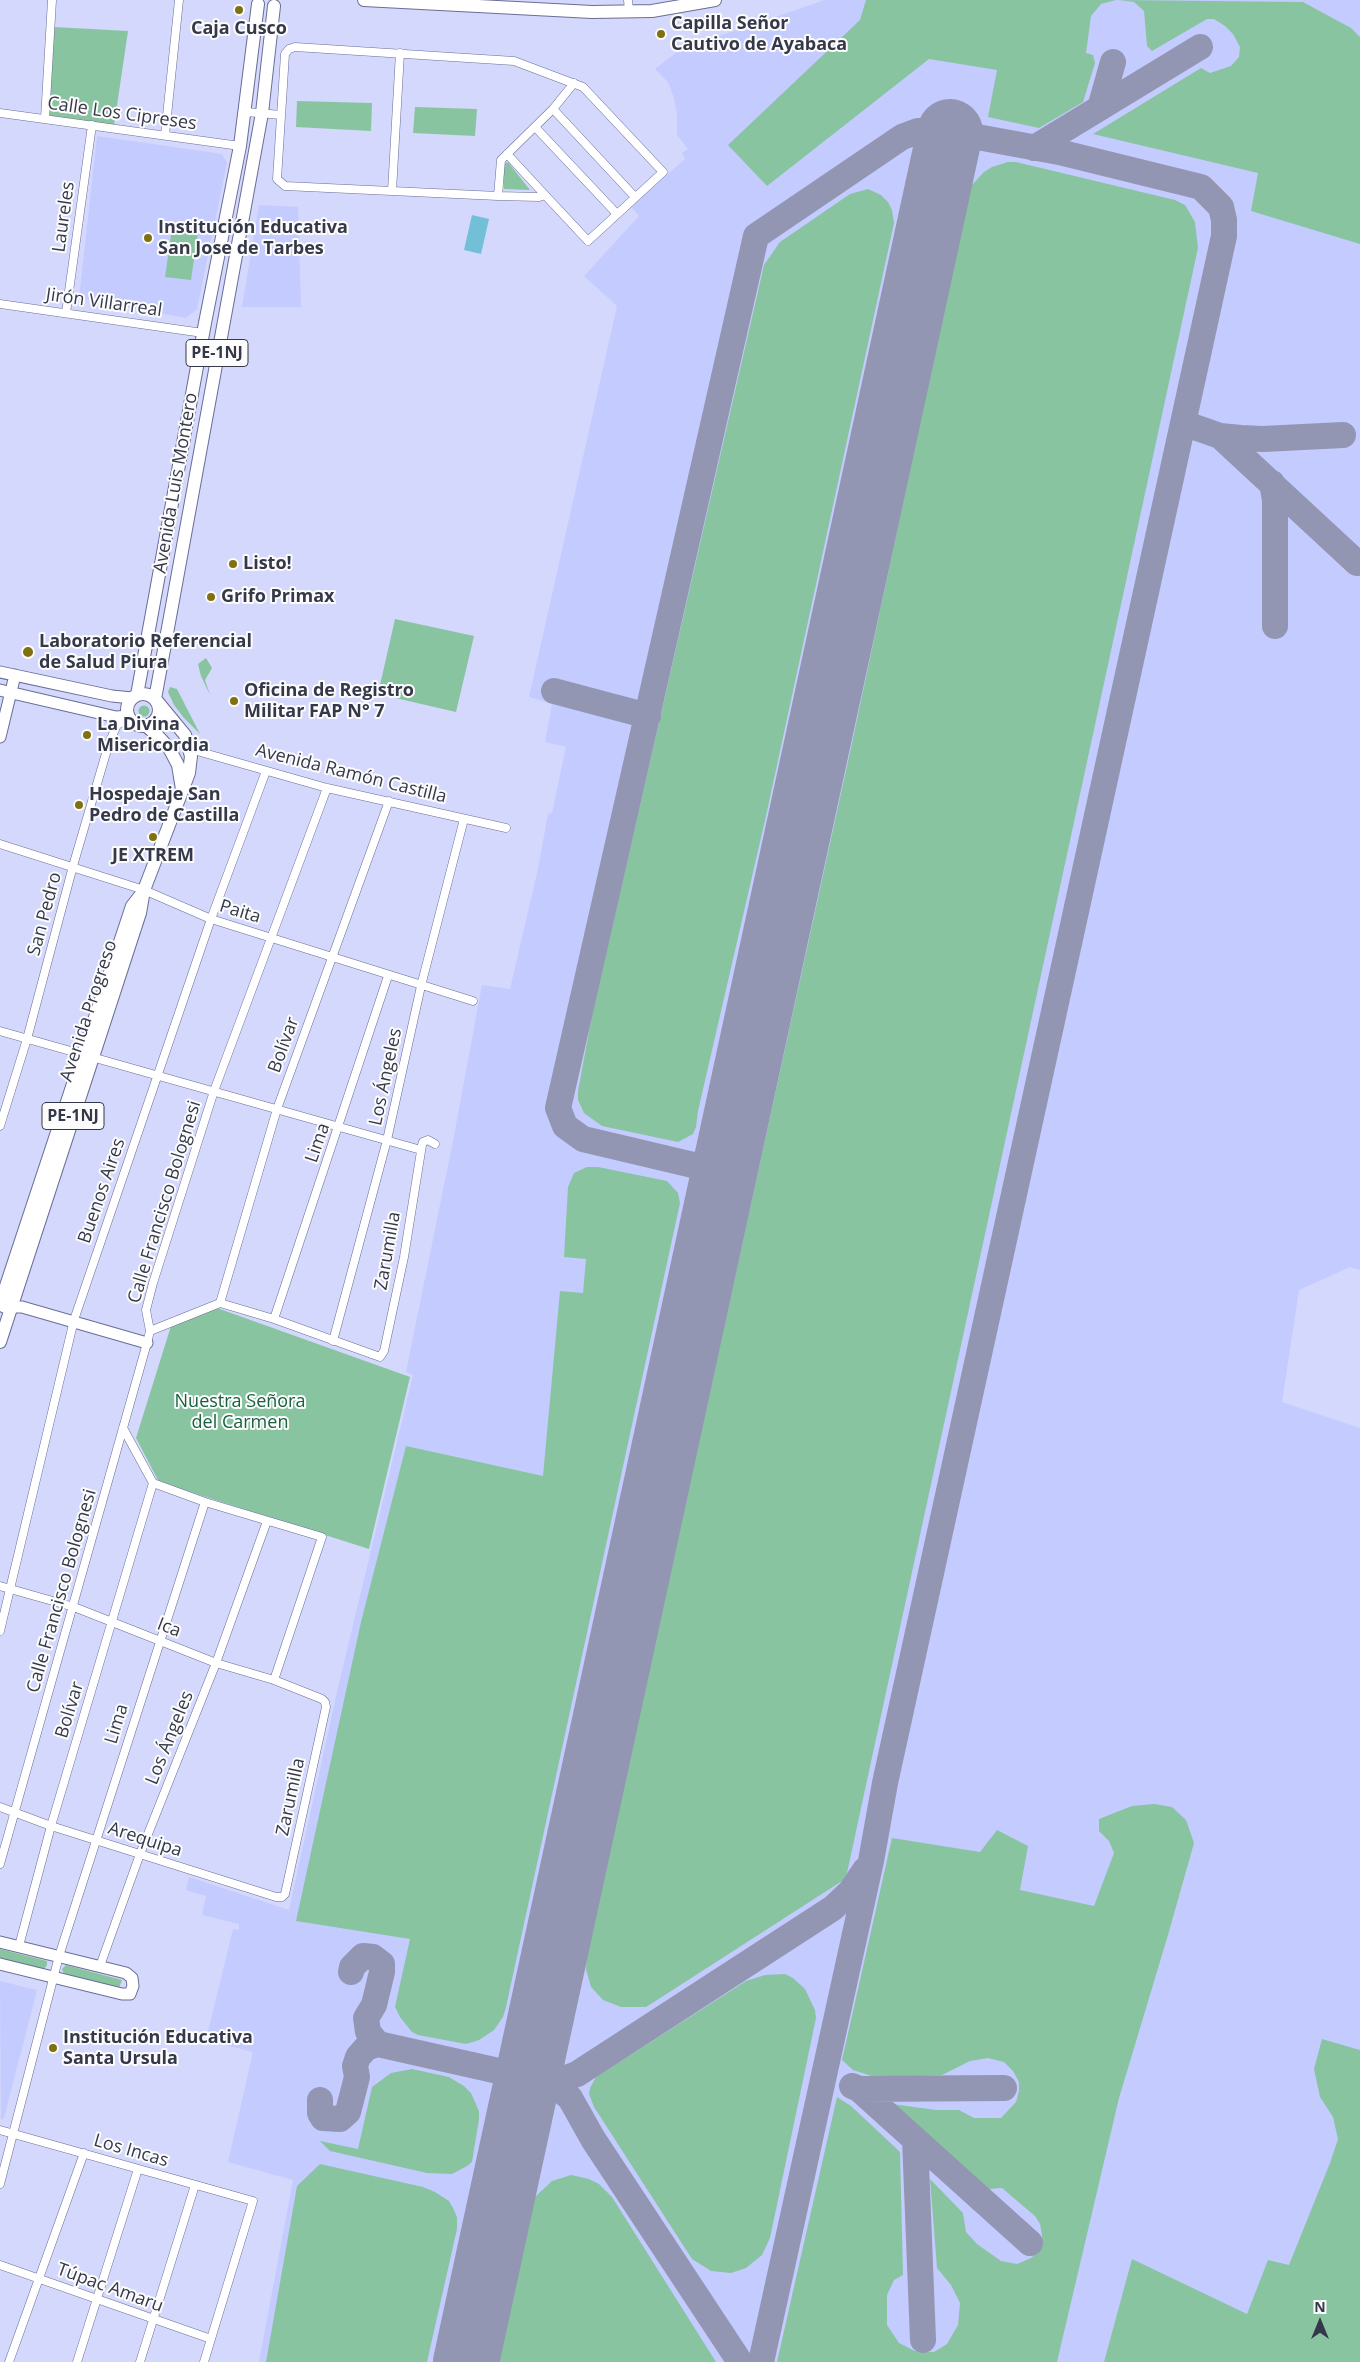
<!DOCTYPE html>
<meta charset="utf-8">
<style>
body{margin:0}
#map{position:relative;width:1360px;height:2362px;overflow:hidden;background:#d3d8fc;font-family:"Open Sans",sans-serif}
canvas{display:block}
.north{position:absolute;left:1295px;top:2297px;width:50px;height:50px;-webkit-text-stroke:4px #fcfcfc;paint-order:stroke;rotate:0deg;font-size:14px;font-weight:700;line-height:20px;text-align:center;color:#353849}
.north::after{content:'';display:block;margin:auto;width:18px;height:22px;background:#353849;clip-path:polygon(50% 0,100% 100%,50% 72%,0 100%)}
</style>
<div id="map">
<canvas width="1360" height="2362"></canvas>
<div class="north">N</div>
</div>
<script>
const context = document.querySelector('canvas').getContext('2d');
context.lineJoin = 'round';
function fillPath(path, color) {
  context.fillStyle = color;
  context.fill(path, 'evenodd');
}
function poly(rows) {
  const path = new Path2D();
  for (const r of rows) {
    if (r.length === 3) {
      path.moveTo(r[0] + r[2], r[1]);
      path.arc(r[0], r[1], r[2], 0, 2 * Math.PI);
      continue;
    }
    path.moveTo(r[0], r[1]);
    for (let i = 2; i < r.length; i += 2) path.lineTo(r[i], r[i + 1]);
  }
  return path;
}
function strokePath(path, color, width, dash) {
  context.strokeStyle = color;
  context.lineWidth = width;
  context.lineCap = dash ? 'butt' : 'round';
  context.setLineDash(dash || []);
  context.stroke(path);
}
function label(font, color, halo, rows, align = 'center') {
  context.font = font + ' "Open Sans",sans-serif';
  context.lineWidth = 4;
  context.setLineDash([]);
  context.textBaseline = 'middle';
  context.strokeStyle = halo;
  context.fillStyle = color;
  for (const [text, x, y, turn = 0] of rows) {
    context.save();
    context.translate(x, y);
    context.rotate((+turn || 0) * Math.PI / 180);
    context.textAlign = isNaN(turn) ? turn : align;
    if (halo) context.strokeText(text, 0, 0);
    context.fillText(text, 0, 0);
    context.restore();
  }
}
const built = poly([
 [825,0,1360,0,1360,1270,1350,1267,1299,1290,1282,1402,1360,1428,1360,2362,259,2362,293,2180,228,2162,253,2052,206,2040,233,1929,239,1930,239,1924,202,1915,206,1896,186,1890,189,1877,289,1910,337,1692,413,1375,406,1372,453,1141,482,985,510,989,538,869,548,814,552,813,566,747,545,742,552,704,529,697,617,306,584,276,639,216,631,207,685,159,682,153,688,149,677,135,677,114,674,98,668,82,655,69,681,49],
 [97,136,222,154,227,163,197,309,186,318,79,298],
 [259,205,298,207,301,307,242,307],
 [0,1981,37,1990,4,2118,1,2120]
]);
const green = poly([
 [866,0,1116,0,1101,4,1091,16,1086,53,1093,55,1095,63,1083,102,1039,128,988,117,997,70,929,59,767,186,728,145,860,20],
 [1119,0,1303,2,1351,28,1360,37,1360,244,1251,211,1258,173,1093,134,1201,68,1210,73,1231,66,1239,57,1240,47,1233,34,1225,26,1214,19,1207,19,1152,51,1147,46,1144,11,1134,2],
 [54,27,128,31,114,126,50,117,47,109],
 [297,101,372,103,371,131,296,127],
 [415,107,477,109,475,136,413,133],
 [508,162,530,190,504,189,504,164],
 [1008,162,1016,162,1175,200,1185,205,1195,222,1198,248,847,1873,842,1881,654,2002,646,2007,621,2007,603,2000,591,1987,586,1969,587,1953,852,743,970,187,984,172,992,167],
 [868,189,881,195,888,202,892,210,894,223,766,816,698,1111,696,1127,693,1134,678,1142,602,1126,584,1113,578,1100,578,1091,593,1010,764,265,780,242,850,194],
 [172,229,198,232,191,280,165,277],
 [395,619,474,636,456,712,378,694],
 [206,658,212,668,205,680,210,695,201,676,198,664],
 [170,687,177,689,200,734,184,718,174,705,168,692],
 [144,711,5.5],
 [587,1167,598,1167,667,1181,678,1193,680,1203,506,2007,503,2017,494,2030,479,2040,466,2044,418,2035,412,2032,400,2017,395,2007,410,1939,296,1921,361,1622,406,1446,543,1476,560,1291,583,1293,586,1259,564,1257,568,1187,574,1173],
 [217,1308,410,1377,369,1549,159,1482,136,1438,171,1326],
 [1154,1804,1172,1807,1186,1820,1194,1843,1168,1935,1119,2098,1057,2362,777,2362,837,2097,851,2106,900,2152,903,2275,894,2280,887,2295,887,2325,899,2343,915,2351,934,2352,947,2344,958,2325,960,2303,951,2285,937,2268,930,2179,963,2213,966,2232,977,2244,1001,2261,1017,2264,1031,2258,1041,2249,1042,2235,1040,2224,1035,2216,1002,2188,989,2189,892,2104,936,2110,959,2110,974,2118,1001,2118,1016,2102,1019,2091,1019,2082,1013,2071,1004,2062,988,2058,970,2061,942,2075,878,2078,853,2070,842,2060,892,1838,980,1852,997,1830,1028,1846,1020,1890,1094,1906,1114,1853,1109,1841,1099,1831,1099,1819,1132,1806],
 [0,1949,47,1961,47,1965,44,1969,0,1958],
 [66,1965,122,1980,119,1988,64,1974,62,1969],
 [785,1974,793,1978,805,1989,815,2010,816,2018,770,2238,762,2255,746,2268,731,2273,711,2271,692,2259,594,2107,589,2094,590,2088,596,2077,746,1981,765,1975],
 [1322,2039,1360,2050,1360,2362,1104,2362,1132,2259,1247,2314,1268,2260,1289,2265,1330,2163,1338,2139,1333,2117,1320,2097,1314,2069],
 [412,2069,449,2077,464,2086,471,2093,479,2111,479,2119,472,2162,467,2166,452,2174,427,2173,330,2151,320,2141,358,2149,372,2087,391,2073],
 [320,2164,423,2187,435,2192,449,2201,453,2208,457,2217,457,2229,427,2362,266,2362,297,2186],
 [571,2175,589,2179,599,2184,612,2197,716,2362,498,2362,535,2197,552,2181]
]);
const water = poly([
 [472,215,489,219,481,254,464,250]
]);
const taxiway = poly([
 [1100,108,1113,62],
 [1034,148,1200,47],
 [1183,423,1220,436,1241,438,1263,439,1343,435],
 [1220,436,1357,563],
 [1272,483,1275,500,1275,626],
 [554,691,648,716],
 [729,1152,711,1162,693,1165,583,1139,565,1126,558,1108,756,236,902,137,918,131,950,132,1059,152,1201,187,1221,207,1224,220,1224,236,885,1783,871,1861,761,2362],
 [693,1165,704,1169,709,1175,718,1200],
 [351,1972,352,1967,363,1956,373,1957,382,1964,382,1972,374,2005,366,2018,368,2032,378,2044],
 [552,2083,577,2074,833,1908,850,1892,865,1870],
 [852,2086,859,2089,1004,2088],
 [859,2089,1030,2243],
 [320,2100,320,2113,323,2118,340,2119,348,2112,357,2077,355,2066,358,2057,366,2048,378,2044,552,2083,570,2098,593,2139,740,2362],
 [915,2139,923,2340]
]);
const runway = poly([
 [466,2362,950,132]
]);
const street = poly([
 [628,0,629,11],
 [553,109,635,197],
 [246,112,281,115],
 [0,113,240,146],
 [45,119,52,0],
 [535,127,617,214],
 [165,135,179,0],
 [507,154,545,195,588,241,663,172,583,87,514,61,295,47,289,49,285,54,277,179,285,186,498,196,539,197,545,195],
 [392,191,400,53],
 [498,196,501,160,553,109,574,83],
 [0,304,203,333],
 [66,313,92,125],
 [190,749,327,788,506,828],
 [0,844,144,890,211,919,473,1001],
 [0,1031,421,1150],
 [0,1126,27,1039,73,866,109,743,117,725,130,717],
 [220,1303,277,1109,389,801],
 [274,1319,388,976],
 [150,1331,220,1303,274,1319,380,1357,384,1351,404,1257,422,1145,423,1142,428,1140,435,1144],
 [333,1341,387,1140,421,986,464,819],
 [123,1428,153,1483,205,1502,322,1537,274,1680],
 [0,1586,74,1607,216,1663,274,1680,322,1699,325,1702,326,1707,285,1894,282,1897,276,1897,51,1826,0,1807],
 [0,1631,74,1320,211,919,266,771],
 [0,1864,147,1343,150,1331,146,1310,153,1283,214,1091,327,788],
 [19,1946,51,1826,153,1483],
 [100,1966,140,1854,216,1663,267,1521],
 [0,2130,253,2201,204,2362],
 [0,2184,59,1956,205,1502],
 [0,2265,211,2339],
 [9,2362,84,2153],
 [77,2362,138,2169],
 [140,2362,195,2185]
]);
const secondary = poly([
 [0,672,112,696,132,698],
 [0,690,116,717,129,716],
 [0,737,15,675],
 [4,1307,22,1307,147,1343],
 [0,1942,126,1973,132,1978,133,1986,130,1994,122,1994,0,1964]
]);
const primary = poly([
 [364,0,592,12,652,11,715,0],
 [143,710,16],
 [137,695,205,323,240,146,258,4],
 [155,699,262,113,274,6],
 [145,725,157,735,169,748,178,765,182,789],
 [0,1304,132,906,143,892],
 [0,1342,140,913,144,890,189,773,191,756,185,735,157,701]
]);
const markers = [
 [239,10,5,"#80700f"],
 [661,34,5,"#80700f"],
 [148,238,5,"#80700f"],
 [233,564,5,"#80700f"],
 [211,597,5,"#80700f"],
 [28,652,6,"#80700f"],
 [234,701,5,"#80700f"],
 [87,735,5,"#80700f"],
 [79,805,5,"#80700f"],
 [153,837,5,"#80700f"],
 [53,2048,5,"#80700f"]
];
const shields = [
 [217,353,62],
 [73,1116,62]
];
const shieldNames = [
 ["PE-1NJ",217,353],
 ["PE-1NJ",73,1116]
];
const poiNames = [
 ["Capilla Señor",671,24],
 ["Cautivo de Ayabaca",671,45],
 ["Caja Cusco",239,29,"center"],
 ["Institución Educativa",158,228],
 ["San Jose de Tarbes",158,249],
 ["Listo!",243,564],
 ["Grifo Primax",221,597],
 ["Laboratorio Referencial",39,642],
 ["de Salud Piura",39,663],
 ["Oficina de Registro",244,691],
 ["Militar FAP N° 7",244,712],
 ["La Divina",97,725],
 ["Misericordia",97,746],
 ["Hospedaje San",89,795],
 ["Pedro de Castilla",89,816],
 ["JE XTREM",153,856,"center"],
 ["Institución Educativa",63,2038],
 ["Santa Ursula",63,2059]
];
const streetNames = [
 ["Calle Los Cipreses",122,114,8],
 ["Laureles",64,217,-82],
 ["Jirón Villarreal",104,303,8],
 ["Avenida Luis Montero",176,483,-80],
 ["Avenida Ramón Castilla",351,774,14],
 ["Paita",240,912,17],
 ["San Pedro",45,914,-75],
 ["Avenida Progreso",89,1011,-72],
 ["Bolívar",284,1045,-70],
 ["Los Ángeles",386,1077,-78],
 ["Lima",318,1143,-71],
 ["Buenos Aires",102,1191,-71],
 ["Calle Francisco Bolognesi",165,1202,-73],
 ["Zarumilla",388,1251,-80],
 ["Calle Francisco Bolognesi",62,1591,-74],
 ["Ica",169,1628,21],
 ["Bolívar",70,1710,-73],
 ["Lima",117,1724,-73],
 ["Los Ángeles",170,1738,-68],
 ["Zarumilla",291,1797,-78],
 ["Arequipa",145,1840,18],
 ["Los Incas",131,2151,16],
 ["Túpac Amaru",110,2288,20]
];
const parkNames = [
 ["Nuestra Señora",240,1402],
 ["del Carmen",240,1423]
];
fillPath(built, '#c4cbff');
fillPath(green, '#89c4a1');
fillPath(water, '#72c0d7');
strokePath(taxiway, '#9296b2', 26);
strokePath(runway, '#9296b2', 66);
strokePath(street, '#696e96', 9);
strokePath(secondary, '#696e96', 13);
strokePath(primary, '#696e96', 14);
strokePath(street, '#fff', 8);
strokePath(secondary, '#fff', 11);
strokePath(primary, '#fff', 12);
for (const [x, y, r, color] of markers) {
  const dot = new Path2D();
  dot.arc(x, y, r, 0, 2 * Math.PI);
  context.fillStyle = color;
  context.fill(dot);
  strokePath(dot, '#fcfcfc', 2);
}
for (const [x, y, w] of shields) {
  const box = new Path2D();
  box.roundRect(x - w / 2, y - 13.5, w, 27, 4);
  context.fillStyle = '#fcfcfc';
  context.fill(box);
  strokePath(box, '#353849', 1);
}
label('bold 16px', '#353849', null, shieldNames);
label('bold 18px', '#353849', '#fcfcfc', poiNames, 'left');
label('18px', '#353849', '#fcfcfc', streetNames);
label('18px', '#18613f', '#fcfcfc', parkNames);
</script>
